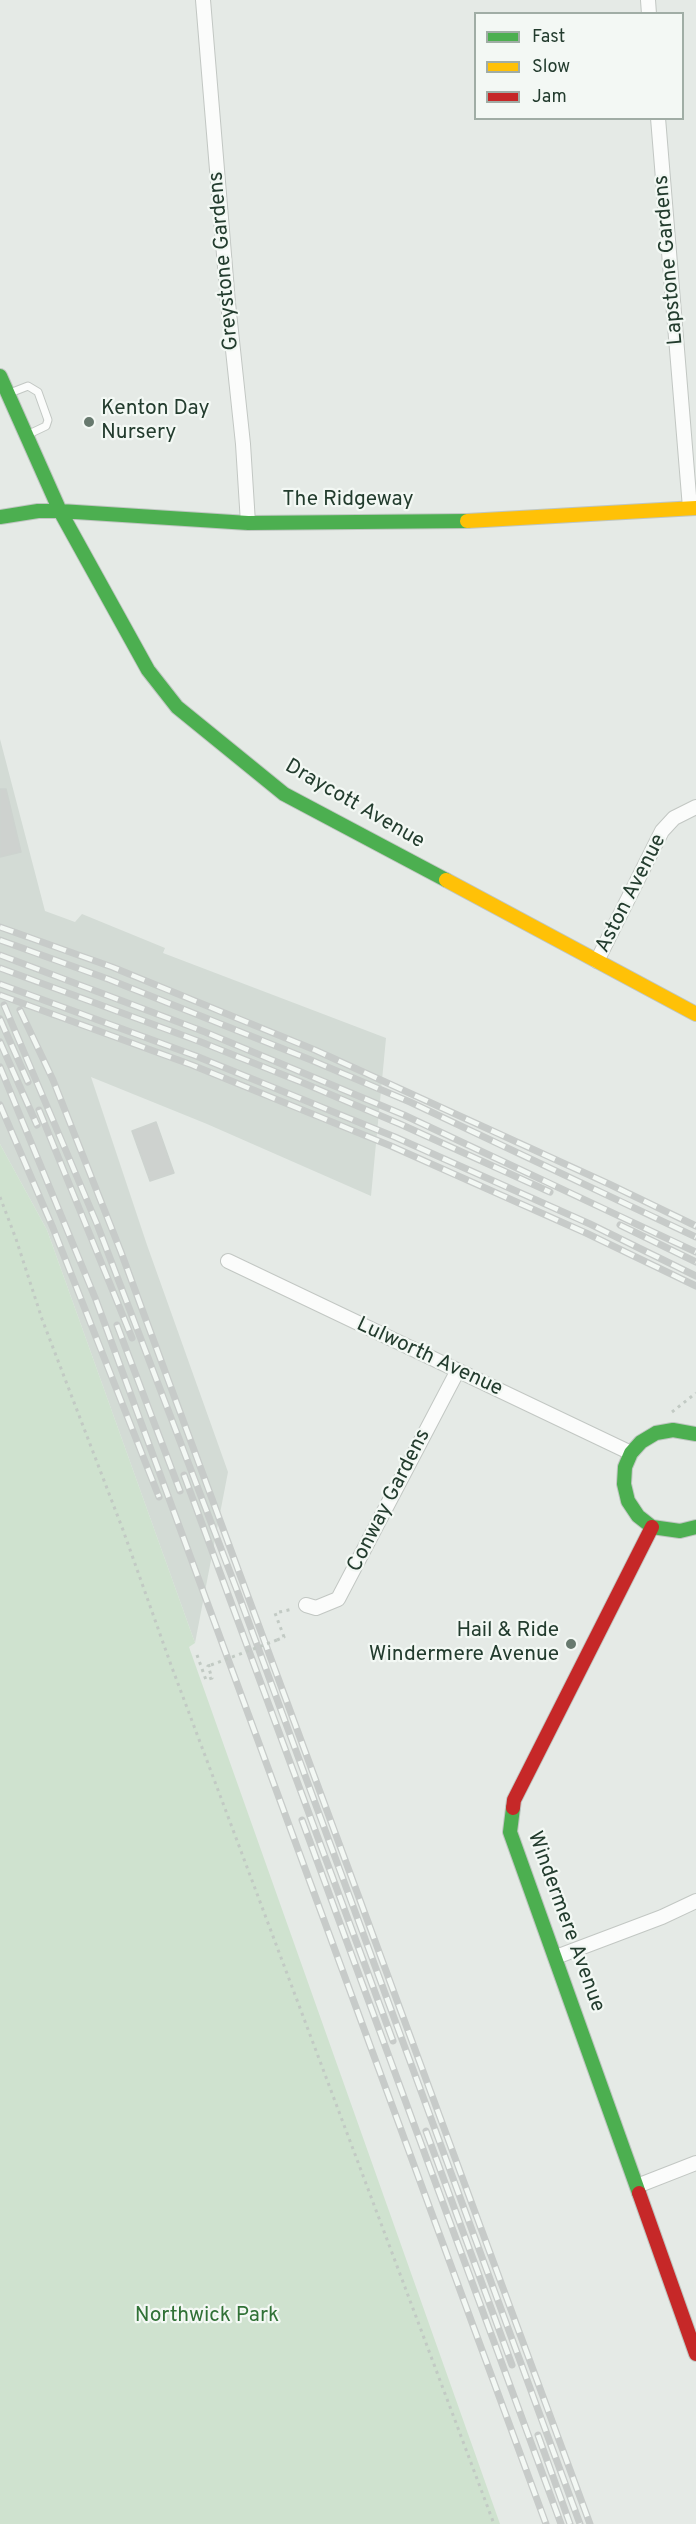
<!DOCTYPE html>
<style>
body{margin:0}
#map{position:relative;width:696px;height:2524px;overflow:hidden;background:#e5eae6;font-family:Overpass,sans-serif}
canvas{display:block}
.legend{position:absolute;left:474px;top:12px;width:210px;height:108px;box-sizing:border-box;background:#f3f8f4;border:2px solid #a0ada5;margin:0;padding:8px 10px;list-style:none;font-size:18px;color:#233c2e}
.legend li{display:flex;align-items:center;gap:12px;height:30px}
.legend b{width:30px;border:2px solid #a0ada5}
</style>
<div id="map">
<canvas width="696" height="2524"></canvas>
<ul class="legend">
<li><b style="height:8px;background:#4caf50"></b>Fast</li>
<li><b style="height:8px;background:#ffc107"></b>Slow</li>
<li><b style="height:8px;background:#c62828"></b>Jam</li>
</ul>
</div>
<script>
const context = document.querySelector('canvas').getContext('2d');
context.lineJoin = 'round';
function fillPath(path, color) {
  context.fillStyle = color;
  context.fill(path, 'evenodd');
}
function poly(rows) {
  const path = new Path2D();
  for (const r of rows) {
    path.moveTo(r[0], r[1]);
    for (let i = 2; i < r.length; i += 2) path.lineTo(r[i], r[i + 1]);
  }
  return path;
}
function strokePath(path, color, width, dash) {
  context.strokeStyle = color;
  context.lineWidth = width;
  context.lineCap = dash ? 'butt' : 'round';
  context.setLineDash(dash || []);
  context.stroke(path);
}
function label(font, color, halo, rows, align = 'center') {
  context.font = font + ' Overpass,sans-serif';
  context.lineWidth = 4.5;
  context.setLineDash([]);
  context.textBaseline = 'middle';
  context.strokeStyle = halo;
  context.fillStyle = color;
  for (const [text, x, y, turn = 0] of rows) {
    context.save();
    context.translate(x, y);
    context.rotate((+turn || 0) * Math.PI / 180);
    context.textAlign = isNaN(turn) ? turn : align;
    if (halo) context.strokeText(text, 0, 0);
    context.fillText(text, 0, 0);
    context.restore();
  }
}
const built = poly([
 [0,739,45,911,75,922,82,914,165,948,163,953,386,1038,371,1196,207,1124,91,1077,147,1245,228,1472,195,1643,47,1230,0,1144]
]);
const green = poly([
 [0,1144,47,1230,195,1643,189,1647,500,2524,0,2524]
]);
const building = poly([
 [0,789,6,789,21,852,0,857,0,789],
 [156,1122,174,1173,150,1181,132,1131,156,1122]
]);
const path = poly([
 [0,1197,16,1239,42,1319,123,1530,171,1665,494,2524],
 [672,1412,696,1393],
 [277,1640,284,1637,275,1613,293,1609],
 [197,1655,206,1680,212,1678,208,1666,211,1665]
]);
const lane = poly([
 [10,393,28,386,38,392,48,420,46,426,27,435]
]);
const street = poly([
 [203,0,228,303,243,444,248,523],
 [648,0,649,14],
 [658,118,690,508],
 [597,961,662,831,674,818,696,807],
 [228,1261,631,1453],
 [306,1605,316,1608,338,1599,457,1372],
 [556,1957,662,1917,696,1901],
 [637,2186,696,2163]
]);
const fast = poly([
 [0,376,60,511,148,670,177,707,284,794,446,880],
 [0,517,38,511,60,511,248,523,467,521],
 [696,1434,673,1430,656,1433,641,1442,631,1453,625,1467,624,1484,628,1501,638,1516,652,1527,680,1531,696,1527],
 [513,1808,510,1832,639,2193]
]);
const slow = poly([
 [467,521,696,508],
 [446,880,696,1014]
]);
const jam = poly([
 [513,1808,514,1800,652,1527],
 [639,2193,696,2354]
]);
const rail = poly([
 [0,927,112,967,315,1050,609,1184,696,1226],
 [0,940,108,979,311,1060,410,1102,696,1237],
 [0,955,205,1032,404,1115,696,1252],
 [0,968,201,1042,301,1082,400,1124,550,1192],
 [0,984,196,1056,395,1137,590,1224,696,1276],
 [0,995,192,1065,391,1146,586,1233,696,1286],
 [4,1005,97,1224,238,1593,580,2524],
 [20,1010,53,1080,121,1252,590,2524],
 [0,1019,28,1082],
 [0,1042,37,1125],
 [0,1067,96,1300,546,2524],
 [0,1105,53,1228,159,1497],
 [39,1110,132,1338],
 [620,1225,696,1262],
 [117,1325,180,1491],
 [184,1475,393,2041],
 [302,1820,561,2524],
 [426,2131,512,2365],
 [538,2435,570,2524]
]);
const pathBridge = poly([
 [211,1665,277,1640]
]);
const markers = [
 [89,422,6,"#67796e"],
 [571,1644,6,"#67796e"]
];
const streetNames = [
 ["Lapstone Gardens",670,260,-95],
 ["Greystone Gardens",225,261,-95],
 ["The Ridgeway",348,501],
 ["Draycott Avenue",354,805,30],
 ["Aston Avenue",632,894,-63],
 ["Lulworth Avenue",429,1358,25],
 ["Conway Gardens",390,1501,-63],
 ["Windermere Avenue",565,1922,70]
];
const poiNames = [
 ["Kenton Day",101,410],
 ["Nursery",101,434],
 ["Hail & Ride",559,1632,"right"],
 ["Windermere Avenue",559,1656,"right"]
];
const parkNames = [
 ["Northwick Park",207,2317]
];
fillPath(built, '#d3dbd5');
fillPath(green, '#cfe2cf');
fillPath(building, '#ced2cf');
strokePath(building, '#cdd3cf', 1.5);
strokePath(lane, '#c2c7c3', 9);
strokePath(street, '#c2c7c3', 16);
strokePath(fast, '#bfc6c1', 16);
strokePath(slow, '#bfc6c1', 16);
strokePath(jam, '#bfc6c1', 16);
strokePath(path, '#c2cac4', 3, [3, 4.5]);
strokePath(lane, '#fbfcfb', 7);
strokePath(street, '#fbfcfb', 14);
strokePath(fast, '#4caf50', 14);
strokePath(slow, '#ffc107', 14);
strokePath(jam, '#c62828', 14);
strokePath(rail, '#c7cbc9', 7);
strokePath(rail, '#f3f8f4', 4.5, [14]);
strokePath(pathBridge, '#c2cac4', 3, [3, 4.5]);
for (const [x, y, r, color] of markers) {
  const dot = new Path2D();
  dot.arc(x, y, r, 0, 2 * Math.PI);
  context.fillStyle = color;
  context.fill(dot);
  strokePath(dot, '#f3f8f4', 2);
}
label('21px', '#233c2e', '#f3f8f4', streetNames);
label('21px', '#233c2e', '#f3f8f4', poiNames, 'left');
label('21px', '#307136', '#f3f8f4', parkNames);
</script>
